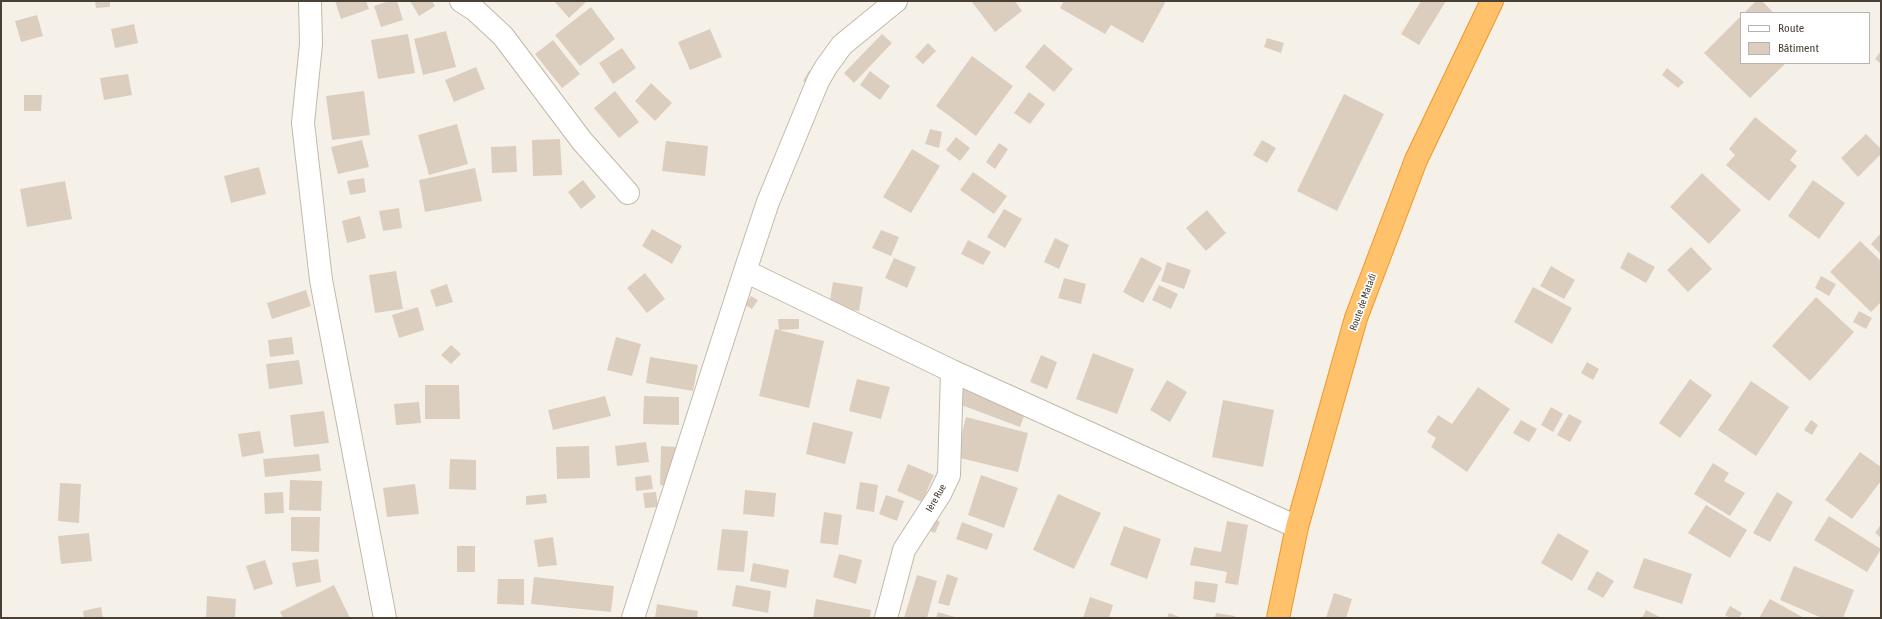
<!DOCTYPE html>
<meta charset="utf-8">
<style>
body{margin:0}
#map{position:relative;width:1882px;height:619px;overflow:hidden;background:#f6f1e8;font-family:"Asap Condensed",sans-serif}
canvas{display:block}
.frame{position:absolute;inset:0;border:2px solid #4a4136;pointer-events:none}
.legend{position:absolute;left:1740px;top:12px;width:130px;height:52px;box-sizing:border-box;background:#fff;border:1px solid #b7b3af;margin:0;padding:5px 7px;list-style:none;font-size:12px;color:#4a4136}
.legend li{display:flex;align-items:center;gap:8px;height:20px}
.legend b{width:20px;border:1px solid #b7b3af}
</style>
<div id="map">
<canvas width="1882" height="619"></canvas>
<div class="frame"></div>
<ul class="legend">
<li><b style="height:5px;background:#fff"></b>Route</li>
<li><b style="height:11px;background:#dccebf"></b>Bâtiment</li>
</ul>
</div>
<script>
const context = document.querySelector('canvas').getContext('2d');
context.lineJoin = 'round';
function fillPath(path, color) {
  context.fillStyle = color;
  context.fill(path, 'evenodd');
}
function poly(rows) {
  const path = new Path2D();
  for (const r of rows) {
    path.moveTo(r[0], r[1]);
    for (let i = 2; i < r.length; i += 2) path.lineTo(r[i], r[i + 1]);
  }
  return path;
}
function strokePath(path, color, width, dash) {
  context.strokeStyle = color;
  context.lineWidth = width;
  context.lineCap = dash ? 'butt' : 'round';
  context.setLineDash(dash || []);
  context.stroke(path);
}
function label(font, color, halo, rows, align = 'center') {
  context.font = font + ' "Asap Condensed",sans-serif';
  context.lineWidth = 3.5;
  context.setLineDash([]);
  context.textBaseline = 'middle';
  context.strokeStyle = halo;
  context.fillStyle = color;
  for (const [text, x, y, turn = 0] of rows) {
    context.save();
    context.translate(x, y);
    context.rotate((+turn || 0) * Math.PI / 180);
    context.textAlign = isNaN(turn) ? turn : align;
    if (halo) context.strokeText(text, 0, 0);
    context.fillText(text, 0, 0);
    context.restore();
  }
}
const building = poly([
 [95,1,110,1,110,7,96,8],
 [335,1,366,1,369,9,341,19],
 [389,1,397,1,403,20,381,27,374,6],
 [410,1,432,1,435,6,419,16],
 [554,1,587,1,569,18],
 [971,1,1015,1,1022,11,995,32],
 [1064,1,1166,1,1143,43,1111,25,1105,34,1060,8],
 [1421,1,1446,1,1419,45,1401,34],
 [1756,1,1762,1,1774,13,1744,13],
 [591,7,615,39,580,66,555,35],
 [37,15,43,36,21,42,15,21],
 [1741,16,1741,63,1786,63,1750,98,1704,53],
 [134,24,138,43,115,48,111,29],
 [710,29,722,57,690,70,678,42],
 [446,31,456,67,423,75,414,39],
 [408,34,415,73,378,79,371,40],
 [882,34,892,43,854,83,844,73],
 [1267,38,1284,43,1281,53,1264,47],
 [553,40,580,74,562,88,535,54],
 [928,43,936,51,923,64,915,57],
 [1044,44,1073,69,1054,92,1025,67],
 [622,48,636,68,613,84,599,63],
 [1881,51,1881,64,1875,59],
 [972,56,1013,86,976,136,936,106],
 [476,67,485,89,454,102,445,80],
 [1667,68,1684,82,1678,88,1662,75],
 [809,71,816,76,810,85,803,81],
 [870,71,890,86,880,100,860,85],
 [128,74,132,95,104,100,100,78],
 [651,83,672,103,655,121,635,101],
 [364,91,370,135,332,140,326,96],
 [615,91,639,122,619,138,594,108],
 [1029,92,1045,104,1030,124,1014,113],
 [1344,94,1384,114,1337,211,1297,191],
 [24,95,42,95,41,111,24,111],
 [1755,117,1797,151,1790,160,1797,166,1769,201,1726,165,1735,155,1729,149],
 [457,124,468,164,429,175,418,135],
 [930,129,942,132,939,148,925,144],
 [1866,134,1881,149,1881,154,1858,177,1841,158],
 [956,137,970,148,960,161,946,150],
 [560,139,562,175,533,176,532,140],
 [362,140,369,167,338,174,331,147],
 [1262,140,1276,148,1267,163,1253,155],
 [666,141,708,146,705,176,662,171],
 [999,143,1008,149,995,169,986,162],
 [516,146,517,172,492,173,491,147],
 [912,149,940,166,911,213,883,197],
 [259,167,266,194,231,203,224,176],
 [475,168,482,201,425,212,419,180],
 [973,172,1007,196,994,214,960,190],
 [1702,173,1741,210,1709,244,1670,207],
 [364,178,366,192,350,195,347,181],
 [583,180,596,197,581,209,568,192],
 [1813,180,1845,203,1819,239,1788,216],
 [65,181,72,219,27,227,20,189],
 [399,208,402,228,383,231,379,211],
 [1004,209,1022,219,1005,248,987,237],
 [1207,210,1226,233,1206,251,1186,228],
 [360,216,366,238,347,243,342,221],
 [652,229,682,246,672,264,642,246],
 [881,230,899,237,891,256,872,248],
 [1881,233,1881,254,1871,244],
 [1055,238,1069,245,1059,269,1044,262],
 [968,240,991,252,983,265,961,254],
 [1860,241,1881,261,1881,302,1871,312,1830,272],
 [1691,247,1712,269,1688,292,1667,270],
 [1628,252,1655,267,1646,283,1620,268],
 [1141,257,1162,268,1143,303,1123,292],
 [894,258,916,267,907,288,885,278],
 [1167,262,1191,270,1184,289,1161,281],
 [1551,266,1575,280,1564,299,1540,286],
 [396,271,403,309,375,313,369,275],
 [645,273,665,299,647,313,627,288],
 [1821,276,1836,284,1829,296,1815,288],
 [1064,278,1086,284,1081,304,1058,298],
 [833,282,863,287,859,311,829,306],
 [447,284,453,302,436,307,430,290],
 [1159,285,1178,294,1171,309,1152,300],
 [1533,287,1572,308,1552,344,1514,322],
 [306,290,311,306,272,319,267,303],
 [751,296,758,300,752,309,745,305],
 [1816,297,1854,332,1810,381,1772,346],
 [418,307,424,330,399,338,392,315],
 [1859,311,1872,318,1866,329,1853,322],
 [778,319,799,319,799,329,779,330],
 [775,329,824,341,809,408,759,396],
 [292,337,294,354,270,357,268,340],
 [616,337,641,344,632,376,607,370],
 [451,345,461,354,451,364,441,355],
 [1093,353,1134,369,1117,414,1076,399],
 [1041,355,1057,362,1047,389,1030,382],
 [650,357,698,365,693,391,646,383],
 [299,360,303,384,269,389,266,364],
 [1587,362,1599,369,1593,380,1581,373],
 [857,379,890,387,881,419,849,411],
 [1690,379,1712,395,1680,438,1659,423],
 [1167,380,1187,392,1170,422,1150,410],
 [1751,381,1789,407,1756,456,1718,430],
 [963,384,1027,408,1020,427,956,403],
 [425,385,459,385,460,419,425,419],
 [1478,387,1510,409,1467,472,1431,447,1436,438,1427,432,1438,415,1452,424],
 [605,396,611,416,553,430,548,410],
 [644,396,679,397,679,425,643,424],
 [1223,400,1274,410,1263,467,1212,457],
 [419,402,421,423,396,425,394,404],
 [1551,407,1563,414,1553,432,1541,425],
 [324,411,329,443,294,447,290,415],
 [1569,414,1582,421,1570,442,1557,435],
 [966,417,1028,433,1018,472,956,457],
 [1521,420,1537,429,1529,442,1513,433],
 [1811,420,1818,425,1812,435,1804,430],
 [813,422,853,432,845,464,806,454],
 [260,431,264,453,242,457,238,434],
 [646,442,649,462,617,466,615,446],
 [589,446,590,478,557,479,556,447],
 [661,446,678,447,676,486,660,485],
 [1860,452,1881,467,1881,481,1852,519,1825,500],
 [319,454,321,471,265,477,263,459],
 [450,459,476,460,476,490,449,489],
 [1713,463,1729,473,1724,481,1745,493,1730,516,1694,494],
 [908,464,934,475,922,502,897,491],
 [651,475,653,489,636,491,635,477],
 [981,475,1018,488,1004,528,968,515],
 [290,480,322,481,321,511,289,510],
 [860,482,878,485,874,512,856,509],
 [60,483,81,484,79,523,58,521],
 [415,484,419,514,387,517,383,488],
 [745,490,776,493,774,517,743,514],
 [283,492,284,513,265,514,264,493],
 [656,492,658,507,645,508,643,493],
 [1777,492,1793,502,1770,542,1753,533],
 [546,494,547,503,526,505,526,496],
 [1058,494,1101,513,1074,569,1033,550],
 [886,495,904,501,897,521,879,514],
 [1706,505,1747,530,1730,558,1688,533],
 [824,512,842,515,838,545,820,543],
 [929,516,940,522,935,533,923,528],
 [1829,516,1881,549,1867,572,1814,540],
 [291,517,320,517,319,552,291,551],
 [1227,521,1248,525,1238,585,1225,583,1227,572,1190,565,1194,547,1221,552],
 [962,522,993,534,987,550,956,539],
 [1881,524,1881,538,1875,533],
 [1124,526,1161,539,1147,579,1110,565],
 [722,529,748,531,744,572,717,570],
 [89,533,92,561,61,564,58,536],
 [1558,533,1589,551,1572,581,1541,563],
 [553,537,557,565,538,567,534,540],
 [457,546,475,546,475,572,457,572],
 [839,554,862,560,856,584,833,577],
 [1644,558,1692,574,1682,604,1633,588],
 [318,559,321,582,296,587,292,563],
 [265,560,273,584,254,590,246,566],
 [753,563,789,570,786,588,750,581],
 [1794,566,1854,590,1843,618,1822,618,1780,600],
 [1597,571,1614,581,1603,598,1587,589],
 [947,574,958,578,949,606,938,603],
 [917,575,937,581,927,618,904,618],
 [534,577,614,586,611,612,531,604],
 [498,579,524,579,524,605,497,604],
 [1195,581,1218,584,1215,603,1193,599],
 [334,585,350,618,283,618,280,612],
 [736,585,771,591,768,613,732,606],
 [1334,593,1352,599,1346,618,1326,618],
 [207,596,236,599,235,618,206,618],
 [1090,597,1113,605,1109,618,1083,618],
 [816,599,871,610,870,618,813,618],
 [1770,599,1804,618,1759,618],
 [657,604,698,611,697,618,655,618],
 [1730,606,1742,613,1739,618,1730,618,1725,615],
 [101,607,103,618,84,618,83,611],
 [1646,610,1662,618,1642,618],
 [938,612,958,618,936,618],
 [1169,613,1182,618,1167,618],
 [1216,613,1235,616,1235,618,1215,618]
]);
const minor = poly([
 [310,1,311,44,303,123,321,280,385,618],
 [461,1,475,10,503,36,582,141,628,193],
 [745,271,952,371,1297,527],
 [633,618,745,271,768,202,818,81,826,67,842,45,896,1],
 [886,618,904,550,940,494,949,475,952,371]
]);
const highway = poly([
 [1278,618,1297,527,1356,318,1416,160,1492,1]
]);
const streetNames = [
 ["Route de Matadi",1363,302,-70],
 ["Ière Rue",936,498,-60]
];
fillPath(building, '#dccebf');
strokePath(minor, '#c3b8aa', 24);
strokePath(highway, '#ef962a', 24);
strokePath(minor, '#fff', 22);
strokePath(highway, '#ffc16a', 22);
label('10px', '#4a4136', '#fff', streetNames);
</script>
